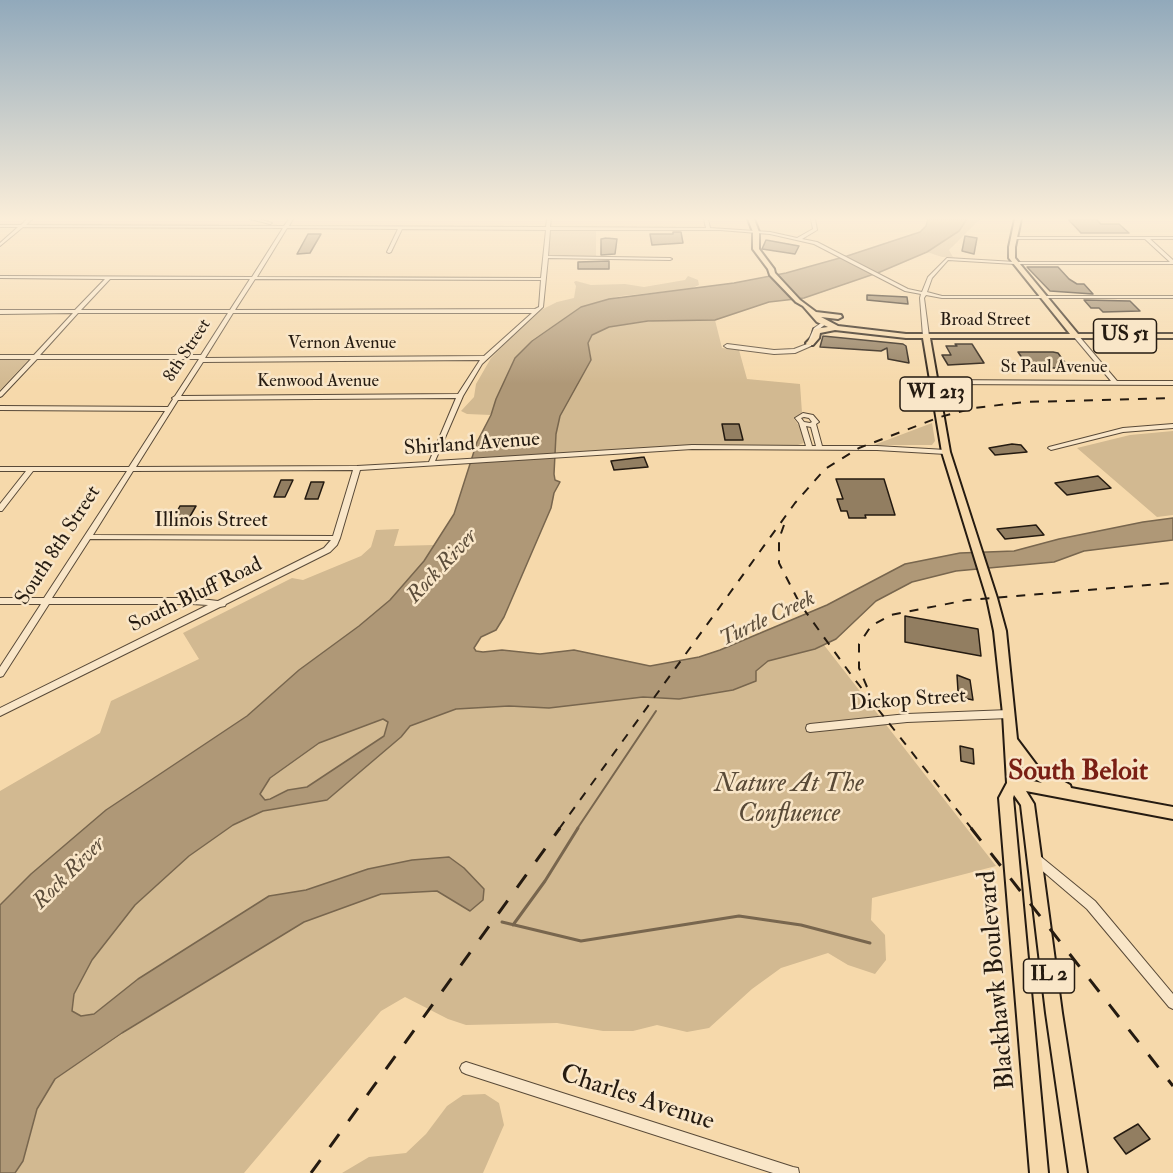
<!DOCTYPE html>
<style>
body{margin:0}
canvas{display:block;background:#f6d9ab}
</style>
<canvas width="1173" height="1173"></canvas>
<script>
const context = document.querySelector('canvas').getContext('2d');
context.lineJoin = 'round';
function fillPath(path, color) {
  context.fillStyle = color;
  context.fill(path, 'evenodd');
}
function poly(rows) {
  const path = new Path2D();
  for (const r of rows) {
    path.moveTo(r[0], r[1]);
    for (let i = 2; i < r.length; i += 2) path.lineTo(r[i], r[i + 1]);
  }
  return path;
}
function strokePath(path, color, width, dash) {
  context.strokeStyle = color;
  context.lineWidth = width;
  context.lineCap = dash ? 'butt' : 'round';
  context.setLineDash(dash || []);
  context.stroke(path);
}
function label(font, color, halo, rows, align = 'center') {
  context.font = font + ' "IM FELL Double Pica",serif';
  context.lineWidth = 5;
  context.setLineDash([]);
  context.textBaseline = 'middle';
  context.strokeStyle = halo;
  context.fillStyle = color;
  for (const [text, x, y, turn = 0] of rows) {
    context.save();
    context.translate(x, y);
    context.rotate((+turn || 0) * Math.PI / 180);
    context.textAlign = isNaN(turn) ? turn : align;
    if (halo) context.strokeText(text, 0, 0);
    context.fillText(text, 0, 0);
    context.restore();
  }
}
const green = poly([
 [967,219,980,219,949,250,953,257,942,257,927,252,959,231],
 [551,229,596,229,596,257,548,256],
 [688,276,698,280,699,285,690,289,621,296,581,307,532,340,515,358,496,399,491,415,467,414,461,411,474,397,476,384,491,358,518,330,541,310,557,302,574,298,576,286,574,282,576,281,591,285,625,284,644,287,685,280],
 [660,320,715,320,722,348,739,350,747,379,800,384,802,413,794,419,801,428,804,443,798,445,681,445,555,454,556,434,560,416,591,356,588,343,592,335,609,327],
 [0,358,30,358,0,390],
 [932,423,935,441,932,445,874,445],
 [1173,431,1173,515,1157,517,1077,448,1130,435],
 [399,529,394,546,435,545,424,561,390,600,359,626,299,670,247,716,106,810,31,874,0,905,0,791,100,733,111,701,199,659,183,633,292,578,303,580,361,556,371,547,376,530],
 [824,645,996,866,872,898,871,920,885,935,886,960,875,974,848,965,828,953,781,968,752,989,709,1028,687,1032,657,1025,633,1031,603,1031,557,1023,466,1025,448,1019,405,997,381,1011,244,1173,15,1173,23,1161,37,1109,55,1079,128,1030,304,922,381,894,422,890,437,891,470,911,449,857,412,860,368,869,306,890,269,896,138,979,94,1014,81,1016,71,1011,74,994,92,960,135,905,189,856,233,825,263,811,327,800,401,737,410,726,456,709,509,706,549,708,643,697,679,699,733,690,756,681,756,671,768,661],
 [383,719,388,722,384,736,307,787,288,790,265,800,260,794,270,778,319,743],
 [485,1094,499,1103,504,1125,483,1173,342,1173,369,1157,406,1153,426,1134,447,1106,463,1095]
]);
const water = poly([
 [928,219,967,219,959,231,927,252,880,272,804,298,769,302,715,320,648,321,609,327,592,335,588,343,591,360,560,416,556,434,554,474,555,480,560,482,554,493,551,508,504,617,496,630,481,637,474,648,476,651,483,652,502,650,540,654,574,650,650,666,699,657,720,650,827,605,905,564,960,553,1014,551,1059,539,1143,522,1173,518,1173,540,1084,551,1054,562,956,571,912,582,876,601,836,639,815,649,768,661,756,671,756,681,733,690,679,699,643,697,549,708,509,706,456,709,410,726,401,737,327,800,263,811,233,825,189,856,135,905,92,960,74,994,72,1011,81,1016,94,1014,138,979,269,896,306,890,368,869,412,860,449,857,464,868,484,889,483,900,470,911,437,891,381,894,304,922,122,1033,55,1079,37,1109,23,1161,15,1173,0,1173,0,905,31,874,106,810,247,716,299,670,359,626,390,600,424,561,454,514,477,442,491,415,496,399,515,358,532,341,581,307,609,299,734,283,786,273,847,256,920,232,926,226,928,219],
 [383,719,388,722,384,736,307,787,288,790,270,799,265,800,260,794,270,778,319,743,383,719]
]);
const streamFar1 = poly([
 [577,829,656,711]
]);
const stream = poly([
 [502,922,581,941,739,916,801,925,870,943],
 [513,925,545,881,578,828]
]);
const building = poly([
 [1068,219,1096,219,1101,224,1119,224,1129,233,1081,233,1068,219],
 [673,232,681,232,683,243,652,245,650,234,673,234,673,232],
 [308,234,321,234,310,253,297,254,308,234],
 [965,236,977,238,974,254,962,251,965,236],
 [606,238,617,239,615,254,601,255,601,239,606,238],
 [766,240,799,246,795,254,762,249,766,240],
 [609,261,609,269,578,269,578,262,609,261],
 [1027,267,1058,267,1069,279,1077,284,1084,284,1093,294,1050,291,1027,267],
 [867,295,907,297,908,304,867,300,867,295],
 [1084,300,1130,301,1140,311,1103,312,1099,308,1091,308,1084,300],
 [823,336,903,344,906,346,909,363,888,359,887,348,881,351,820,347,823,336],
 [955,344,972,344,984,363,948,365,942,355,951,355,946,346,957,346,955,344],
 [1018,352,1053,352,1058,353,1069,368,1029,368,1018,352],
 [722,424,739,424,743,440,725,440,722,424],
 [1012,444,1021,445,1027,452,995,455,989,448,1012,444],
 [644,457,648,467,614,470,611,461,644,457],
 [1098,476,1111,488,1067,495,1055,483,1098,476],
 [836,479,884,479,895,515,865,515,866,518,849,518,847,511,841,511,837,499,843,499,836,479],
 [281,480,293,480,285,497,274,497,281,480],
 [311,482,324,482,318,499,305,499,311,482],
 [180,506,196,506,185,525,173,525,178,517,174,517,180,506],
 [1036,525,1044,535,1005,539,997,529,1036,525],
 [905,616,978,629,981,656,905,642,905,616],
 [957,675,970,680,973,700,964,698,963,692,958,691,957,675],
 [960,746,973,749,974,764,961,761,960,746],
 [1138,1124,1150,1139,1126,1154,1114,1138,1138,1124]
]);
const minor = poly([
 [27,219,32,219,26,225,284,226,289,219,293,219,289,226,546,227,547,219,551,219,550,227,706,228,704,219,708,219,710,228,770,232,797,238,813,229,811,219,815,219,817,230,802,239,817,242,908,289,922,292,928,277,947,258,1015,262,1170,262,1145,239,1012,239,1012,237,1173,237,1173,239,1150,239,1173,260,1173,264,1015,264,948,260,932,278,927,292,942,296,1173,296,1173,298,942,298,926,295,924,298,929,336,926,338,923,336,920,298,921,294,905,291,814,244,770,234,720,230,550,230,548,256,670,258,672,259,670,260,548,258,543,307,482,364,463,396,435,461,692,445,806,446,799,423,795,418,803,413,813,415,819,422,816,424,822,446,877,446,946,450,949,452,946,454,877,450,692,449,360,470,340,538,337,545,330,552,226,604,225,606,220,607,0,716,0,708,208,605,192,604,49,604,3,676,0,677,0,667,41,604,0,604,0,598,44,598,127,471,33,471,2,511,0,511,0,504,26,471,0,471,0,467,129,467,165,411,0,410,0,406,168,407,173,399,172,398,175,396,199,359,37,359,2,396,0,397,0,392,31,359,0,359,0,355,34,355,73,313,0,314,0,310,75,310,105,279,0,278,0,276,252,277,283,228,23,227,0,246,0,243,18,227,0,227,0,225,21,225,27,219],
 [287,228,398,229,387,252,389,253,391,252,402,229,546,230,541,278,257,277,287,228],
 [110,279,250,279,230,310,81,310,110,279],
 [255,279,541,280,539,307,535,309,235,310,255,279],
 [78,313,228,313,201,355,40,355,78,313],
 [233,313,532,313,484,356,205,358,233,313],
 [480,360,458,394,181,396,203,362,480,360],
 [456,398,429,462,357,466,136,467,178,400,456,398],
 [804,417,809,418,812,422,810,423,804,422,801,418,804,417],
 [806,426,811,427,816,446,812,446,806,426],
 [353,470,333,536,93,535,133,471,353,470],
 [90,539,331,540,324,548,218,601,192,598,52,598,90,539],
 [250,219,259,219,272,223,270,224,250,219],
 [824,321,827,323,818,330,811,346,795,353,774,354,727,348,724,346,727,344,774,350,794,349,807,344,814,328,824,321],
 [1076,334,1078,335,1117,381,1173,381,1173,385,934,384,931,382,934,380,1111,381,1074,337,1074,335,1076,334],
 [1173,424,1173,428,1123,432,1051,450,1048,448,1049,447,1123,428,1173,424],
 [1009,710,1012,712,1013,714,1012,716,1009,718,907,722,810,732,807,731,806,728,807,725,810,724,907,714,1009,710],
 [1036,854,1040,856,1095,901,1173,994,1173,1009,1169,1007,1087,909,1032,862,1031,859,1032,856,1036,854],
 [466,1062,793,1167,798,1168,799,1173,773,1173,466,1074,462,1072,460,1068,462,1064,466,1062]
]);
const major = poly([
 [748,219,754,219,759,232,759,249,774,269,775,273,800,300,816,312,841,315,842,317,838,319,821,317,838,326,906,334,1070,334,1009,258,1009,247,1015,219,1021,219,1015,247,1015,258,1078,334,1173,334,1173,338,930,338,950,452,997,598,1006,631,1017,739,1038,767,1070,785,1071,788,1173,807,1173,819,1026,791,1034,804,1062,1013,1087,1173,1069,1173,1046,1013,1021,805,1014,795,1013,798,1048,1173,1030,1173,999,798,1007,783,1003,714,994,631,987,598,942,452,923,338,906,338,835,330,820,333,819,338,813,345,807,345,806,343,812,337,814,329,828,327,817,322,803,306,796,302,770,275,768,269,753,249,753,232,748,219],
 [1018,760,1028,775,1042,783,1019,778,1018,760]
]);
const railFar1 = poly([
 [784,525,779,539,779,563,800,604,852,676,972,829],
 [867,687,859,668,859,644,871,626,891,615,967,600,1173,583],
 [559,829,795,503,825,469,859,448,940,417,974,408,1025,402,1173,398]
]);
const rail = poly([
 [971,828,1173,1086],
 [311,1173,560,828]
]);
const farStreetnames = [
 ["Broad Street",985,321],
 ["Vernon Avenue",342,344],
 ["8th Street",188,351,-57],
 ["St Paul Avenue",1054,368],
 ["Kenwood Avenue",318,382]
];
const shields = [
 [1125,336,63],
 [936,394,72],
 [1049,976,51]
];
const shieldNames = [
 ["US 51",1125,336],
 ["WI 213",936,394],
 ["IL 2",1049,976]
];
const streetNames = [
 ["Shirland Avenue",472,445,-4],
 ["Illinois Street",211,521],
 ["South 8th Street",59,546,-57],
 ["South Bluff Road",196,596,-26],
 ["Dickop Street",908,701,-4]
];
const waterNames = [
 ["Rock River",443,567,-47],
 ["Turtle Creek",768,620,-25],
 ["Rock River",70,874,-45]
];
const nearParknames = [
 ["Nature At The",789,785],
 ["Confluence",789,815]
];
const nearStreetnames = [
 ["Blackhawk Boulevard",998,980,-95],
 ["Charles Avenue",637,1099,18]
];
const nearQuarternames = [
 ["South Beloit",1078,773]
];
fillPath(green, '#d2b991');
fillPath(water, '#af9877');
strokePath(water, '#78664e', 1.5);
strokePath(streamFar1, '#78664e', 2);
strokePath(stream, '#78664e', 3);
fillPath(building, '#927e61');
strokePath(building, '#251b11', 1.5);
strokePath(minor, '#594a38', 2);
strokePath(major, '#251b11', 4);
fillPath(minor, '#f9e6c8');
fillPath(major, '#f6d9ab');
strokePath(railFar1, '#251b11', 2, [9, 9]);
strokePath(rail, '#251b11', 3, [16, 16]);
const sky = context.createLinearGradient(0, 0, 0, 384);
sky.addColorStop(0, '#91a9bb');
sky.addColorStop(0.57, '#fbeed9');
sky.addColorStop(1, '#fbeed900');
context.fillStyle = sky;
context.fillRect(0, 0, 1173, 384);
label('18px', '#251b11', '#f9e6c8', farStreetnames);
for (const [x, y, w] of shields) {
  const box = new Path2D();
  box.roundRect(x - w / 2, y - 17, w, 34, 4.5);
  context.fillStyle = '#f9e6c8';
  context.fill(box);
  strokePath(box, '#251b11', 1.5);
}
label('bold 20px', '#251b11', null, shieldNames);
label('21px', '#251b11', '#f9e6c8', streetNames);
label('italic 22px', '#5c4d3a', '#f9e6c8', waterNames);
label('italic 26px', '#594a37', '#f9e6c8', nearParknames);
label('26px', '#251b11', '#f9e6c8', nearStreetnames);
label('bold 28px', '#7a1f14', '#f9e6c8', nearQuarternames);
</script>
